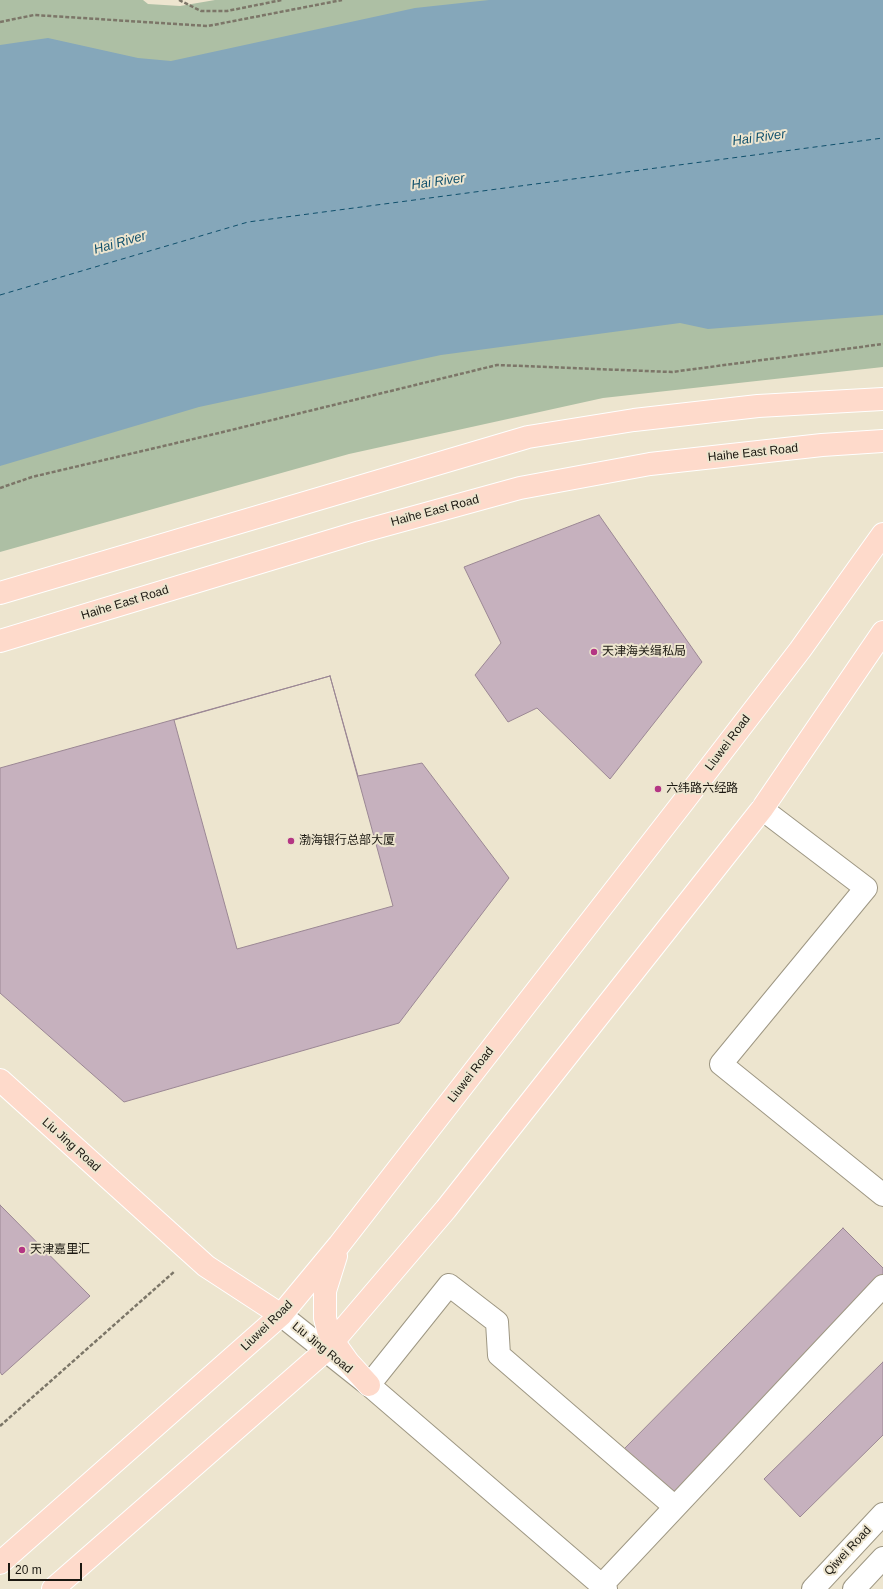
<!DOCTYPE html>
<meta charset="utf-8">
<style>
body{margin:0}
#map{position:relative;width:883px;height:1589px;overflow:hidden;background:#ede5cf;font-family:Helvetica,sans-serif}
canvas{display:block}
.scale{position:absolute;left:8px;top:1563px;width:74px;height:18px;box-sizing:border-box;border:2px solid #1b1811;border-top:0;padding-left:5px;font-size:12px;line-height:14px;white-space:nowrap;color:#1b1811;-webkit-text-stroke:3px #ede5cf;paint-order:stroke}
</style>
<div id="map">
<canvas width="883" height="1589"></canvas>
<div class="scale">20 m</div>
</div>
<script>
const context = document.querySelector('canvas').getContext('2d');
context.lineJoin = 'round';
function fillPath(path, color) {
  context.fillStyle = color;
  context.fill(path, 'evenodd');
}
function poly(rows) {
  const path = new Path2D();
  for (const r of rows) {
    path.moveTo(r[0], r[1]);
    for (let i = 2; i < r.length; i += 2) path.lineTo(r[i], r[i + 1]);
  }
  return path;
}
function strokePath(path, color, width, dash) {
  context.strokeStyle = color;
  context.lineWidth = width;
  context.lineCap = dash ? 'butt' : 'round';
  context.setLineDash(dash || []);
  context.stroke(path);
}
function label(font, color, halo, rows, align = 'center') {
  context.font = font + ' Helvetica,"Noto Sans SC",sans-serif';
  context.lineWidth = 4;
  context.setLineDash([]);
  context.textBaseline = 'middle';
  context.strokeStyle = halo;
  context.fillStyle = color;
  for (const [text, x, y, turn = 0] of rows) {
    context.save();
    context.translate(x, y);
    context.rotate((+turn || 0) * Math.PI / 180);
    context.textAlign = isNaN(turn) ? turn : align;
    if (halo) context.strokeText(text, 0, 0);
    context.fillText(text, 0, 0);
    context.restore();
  }
}
const green = poly([
 [0,0,143,0,148,4,180,6,215,0,883,0,883,367,603,398,349,454,0,552]
]);
const water = poly([
 [489,0,883,0,883,315,708,329,680,323,441,355,199,407,0,466,0,45,48,38,138,58,171,61,415,8]
]);
const ferry = poly([
 [0,295,248,222,883,138]
]);
const building = poly([
 [599,515,702,662,610,779,537,708,508,722,475,675,501,643,464,567,599,515],
 [330,676,358,776,422,763,509,878,399,1023,124,1102,0,993,0,768,330,676],
 [330,676,393,906,237,949,174,720,330,676],
 [0,1205,90,1296,2,1375,0,1372,0,1205],
 [843,1228,883,1268,883,1281,669,1497,623,1450,843,1228],
 [883,1362,883,1435,800,1517,764,1479,883,1362]
]);
const path = poly([
 [179,0,201,11,227,11,282,0],
 [0,22,34,15,208,26,342,0],
 [0,488,32,477,223,432,497,365,672,372,883,344],
 [0,1426,175,1271]
]);
const minor = poly([
 [762,809,866,888,721,1064,883,1195],
 [281,1315,369,1385,606,1589],
 [369,1385,449,1285,497,1322,499,1355,675,1507],
 [602,1585,883,1286],
 [813,1589,883,1514],
 [854,1589,883,1558]
]);
const major = poly([
 [0,593,528,437,634,420,758,406,883,399],
 [0,641,360,532,520,488,650,464,822,445,883,441],
 [0,1080,206,1266,281,1315],
 [336,1256,325,1291,325,1318,328,1330,333,1341,348,1362,369,1385],
 [0,1563,281,1315,339,1245,684,801,800,650,883,534],
 [53,1589,325,1351,446,1209,762,809,883,632]
]);
const markers = [
 [594,652,4,"#b43684"],
 [658,789,4,"#b43684"],
 [291,841,4,"#b43684"],
 [22,1250,4,"#b43684"]
];
const streetNames = [
 ["Haihe East Road",753,453,-6],
 ["Haihe East Road",435,511,-15],
 ["Haihe East Road",125,603,-17],
 ["Liuwei Road",728,743,-53],
 ["Liuwei Road",471,1075,-52],
 ["Liu Jing Road",71,1145,42],
 ["Liuwei Road",267,1326,-44],
 ["Liu Jing Road",322,1348,39],
 ["Qiwei Road",848,1551,-47]
];
const poiNames = [
 ["天津海关缉私局",602,652],
 ["六纬路六经路",666,789],
 ["渤海银行总部大厦",299,841],
 ["天津嘉里汇",30,1250]
];
const waterNames = [
 ["Hai River",759,138,-8],
 ["Hai River",438,182,-8],
 ["Hai River",120,243,-16]
];
fillPath(green, '#adbfa4');
fillPath(water, '#85a7ba');
strokePath(ferry, '#10506c', 1, [5, 4]);
fillPath(building, '#c6b1be');
strokePath(building, '#9b8794', 1);
strokePath(minor, '#9e9783', 24);
strokePath(major, '#fff', 24);
strokePath(path, '#7c7668', 2.5, [4, 2]);
strokePath(minor, '#fff', 22);
strokePath(major, '#fedacb', 22);
for (const [x, y, r, color] of markers) {
  const dot = new Path2D();
  dot.arc(x, y, r, 0, 2 * Math.PI);
  context.fillStyle = color;
  context.fill(dot);
  strokePath(dot, '#ede5cf', 1.5);
}
label('12px', '#1b1811', '#ede5cf', streetNames);
label('12px', '#1b1811', '#ede5cf', poiNames, 'left');
label('italic 13px', '#10506c', '#ede5cf', waterNames);
</script>
